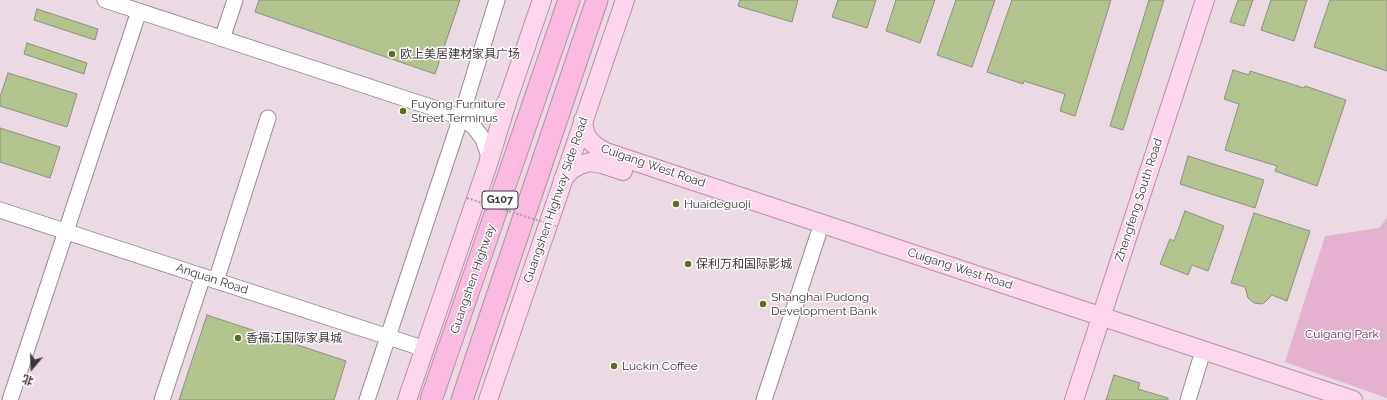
<!DOCTYPE html>
<meta charset="utf-8">
<style>
body{margin:0}
#map{position:relative;width:1387px;height:400px;overflow:hidden;background:#ebdae4;font-family:Raleway,"Noto Sans SC",sans-serif}
canvas{display:block}
.north{position:absolute;left:12px;top:348px;width:40px;height:40px;-webkit-text-stroke:3px #fff;paint-order:stroke;rotate:199deg;font-size:11px;font-weight:700;line-height:16px;text-align:center;color:#3e373b}
.north::after{content:'';display:block;margin:auto;width:14px;height:18px;background:#3e373b;clip-path:polygon(50% 0,100% 100%,50% 72%,0 100%)}
</style>
<div id="map">
<canvas width="1387" height="400"></canvas>
<div class="north">北</div>
</div>
<script>
const context = document.querySelector('canvas').getContext('2d');
context.lineJoin = 'round';
function fillPath(path, color) {
  context.fillStyle = color;
  context.fill(path, 'evenodd');
}
function poly(rows) {
  const path = new Path2D();
  for (const r of rows) {
    path.moveTo(r[0], r[1]);
    for (let i = 2; i < r.length; i += 2) path.lineTo(r[i], r[i + 1]);
  }
  return path;
}
function strokePath(path, color, width, dash) {
  context.strokeStyle = color;
  context.lineWidth = width;
  context.lineCap = dash ? 'butt' : 'round';
  context.setLineDash(dash || []);
  context.stroke(path);
}
function label(font, color, halo, rows, align = 'center') {
  context.font = font + ' Raleway,"Noto Sans SC",sans-serif';
  context.lineWidth = 3;
  context.setLineDash([]);
  context.textBaseline = 'middle';
  context.strokeStyle = halo;
  context.fillStyle = color;
  for (const [text, x, y, turn = 0] of rows) {
    context.save();
    context.translate(x, y);
    context.rotate((+turn || 0) * Math.PI / 180);
    context.textAlign = isNaN(turn) ? turn : align;
    if (halo) context.strokeText(text, 0, 0);
    context.fillText(text, 0, 0);
    context.restore();
  }
}
const green = poly([
 [1387,218,1387,398,1285,362,1325,236,1379,228]
]);
const building = poly([
 [259,0,460,0,435,74,255,12,259,0],
 [740,0,798,0,792,22,738,6,740,0],
 [838,0,876,0,867,28,832,17,838,0],
 [896,0,935,0,920,43,886,31,896,0],
 [956,0,995,0,972,67,937,55,956,0],
 [1012,0,1111,0,1075,116,1060,111,1065,94,1024,81,1023,84,987,72,1012,0],
 [1149,0,1164,0,1123,130,1110,126,1149,0],
 [1238,0,1253,0,1244,26,1230,22,1238,0],
 [1271,0,1307,0,1294,41,1261,30,1271,0],
 [1330,0,1387,0,1387,71,1314,47,1330,0],
 [37,9,98,29,95,40,34,20,37,9],
 [27,43,87,63,84,74,24,54,27,43],
 [1233,70,1249,75,1250,71,1304,88,1305,86,1346,100,1317,186,1275,171,1277,166,1225,150,1239,104,1224,99,1233,70],
 [8,73,77,94,67,127,0,106,0,97,8,73],
 [0,128,60,147,50,178,0,162,0,128],
 [1188,156,1264,180,1255,208,1180,184,1188,156],
 [1185,211,1224,226,1208,271,1192,265,1188,275,1160,264,1170,239,1174,241,1185,211],
 [1254,213,1310,231,1287,301,1272,295,1265,302,1262,304,1254,303,1248,298,1245,287,1231,283,1254,213],
 [207,315,346,361,334,400,179,400,207,315],
 [1114,375,1140,383,1138,389,1168,398,1168,400,1106,400,1114,375]
]);
const minor = poly([
 [105,0,461,117,474,127,483,139,488,153,488,163],
 [222,39,235,0],
 [461,117,473,117,491,112,501,107,508,99],
 [0,210,425,349],
 [216,281,268,118],
 [10,400,139,11],
 [162,400,203,276],
 [367,400,461,117,497,0],
 [764,400,818,235],
 [1188,400,1200,361]
]);
const major = poly([
 [583,120,585,132,589,140,597,147,606,152,1353,400],
 [563,179,571,170,580,165,590,162,602,164,623,171],
 [407,400,488,164,508,99,542,0],
 [488,400,625,0],
 [1074,400,1205,0]
]);
const highway = poly([
 [431,400,569,0],
 [462,400,597,0]
]);
const pathBridge = poly([
 [467,198,556,226]
]);
const markers = [
 [392,54,4,"#5c6e1b"],
 [403,111,4,"#5c6e1b"],
 [676,204,4,"#5c6e1b"],
 [688,264,4,"#5c6e1b"],
 [763,304,4,"#5c6e1b"],
 [238,338,4,"#5c6e1b"],
 [614,366,4,"#5c6e1b"]
];
const shields = [
 [500,200,36]
];
const shieldNames = [
 ["G107",500,200]
];
const poiNames = [
 ["欧上美居建材家具广场",400,54],
 ["Fuyong Furniture",411,104],
 ["Street Terminus",411,118],
 ["Huaideguoji",684,204],
 ["保利万和国际影城",696,264],
 ["Shanghai Pudong",771,297],
 ["Development Bank",771,311],
 ["香福江国际家具城",246,338],
 ["Luckin Coffee",622,366]
];
const streetNames = [
 ["Cuigang West Road",653,166,19],
 ["Guangshen Highway Side Road",556,200,-71],
 ["Zhengfeng South Road",1139,200,-72],
 ["Cuigang West Road",960,269,18],
 ["Anquan Road",212,279,18],
 ["Guangshen Highway",473,279,-71]
];
const parkNames = [
 ["Cuigang Park",1342,334]
];
fillPath(green, '#e4b1cf');
fillPath(building, '#b3c38d');
strokePath(building, '#8a8f80', 1);
strokePath(minor, '#9b8b94', 17);
strokePath(major, '#b98da7', 20);
strokePath(highway, '#b98da7', 23);
strokePath(minor, '#fff', 15);
strokePath(major, '#fdd6ed', 18);
strokePath(highway, '#fbbbe1', 21);
strokePath(pathBridge, '#a99ca4', 2, [2, 2]);
for (const [x, y, r, color] of markers) {
  const dot = new Path2D();
  dot.arc(x, y, r, 0, 2 * Math.PI);
  context.fillStyle = color;
  context.fill(dot);
  strokePath(dot, '#fff', 1.5);
}
for (const [x, y, w] of shields) {
  const box = new Path2D();
  box.roundRect(x - w / 2, y - 9, w, 18, 3);
  context.fillStyle = '#fff';
  context.fill(box);
  strokePath(box, '#3e373b', 1);
}
label('bold 11px', '#3e373b', null, shieldNames);
label('12px', '#3e373b', '#fff', poiNames, 'left');
label('12px', '#3e373b', '#fff', streetNames);
label('12px', '#662752', '#fff', parkNames);
</script>
